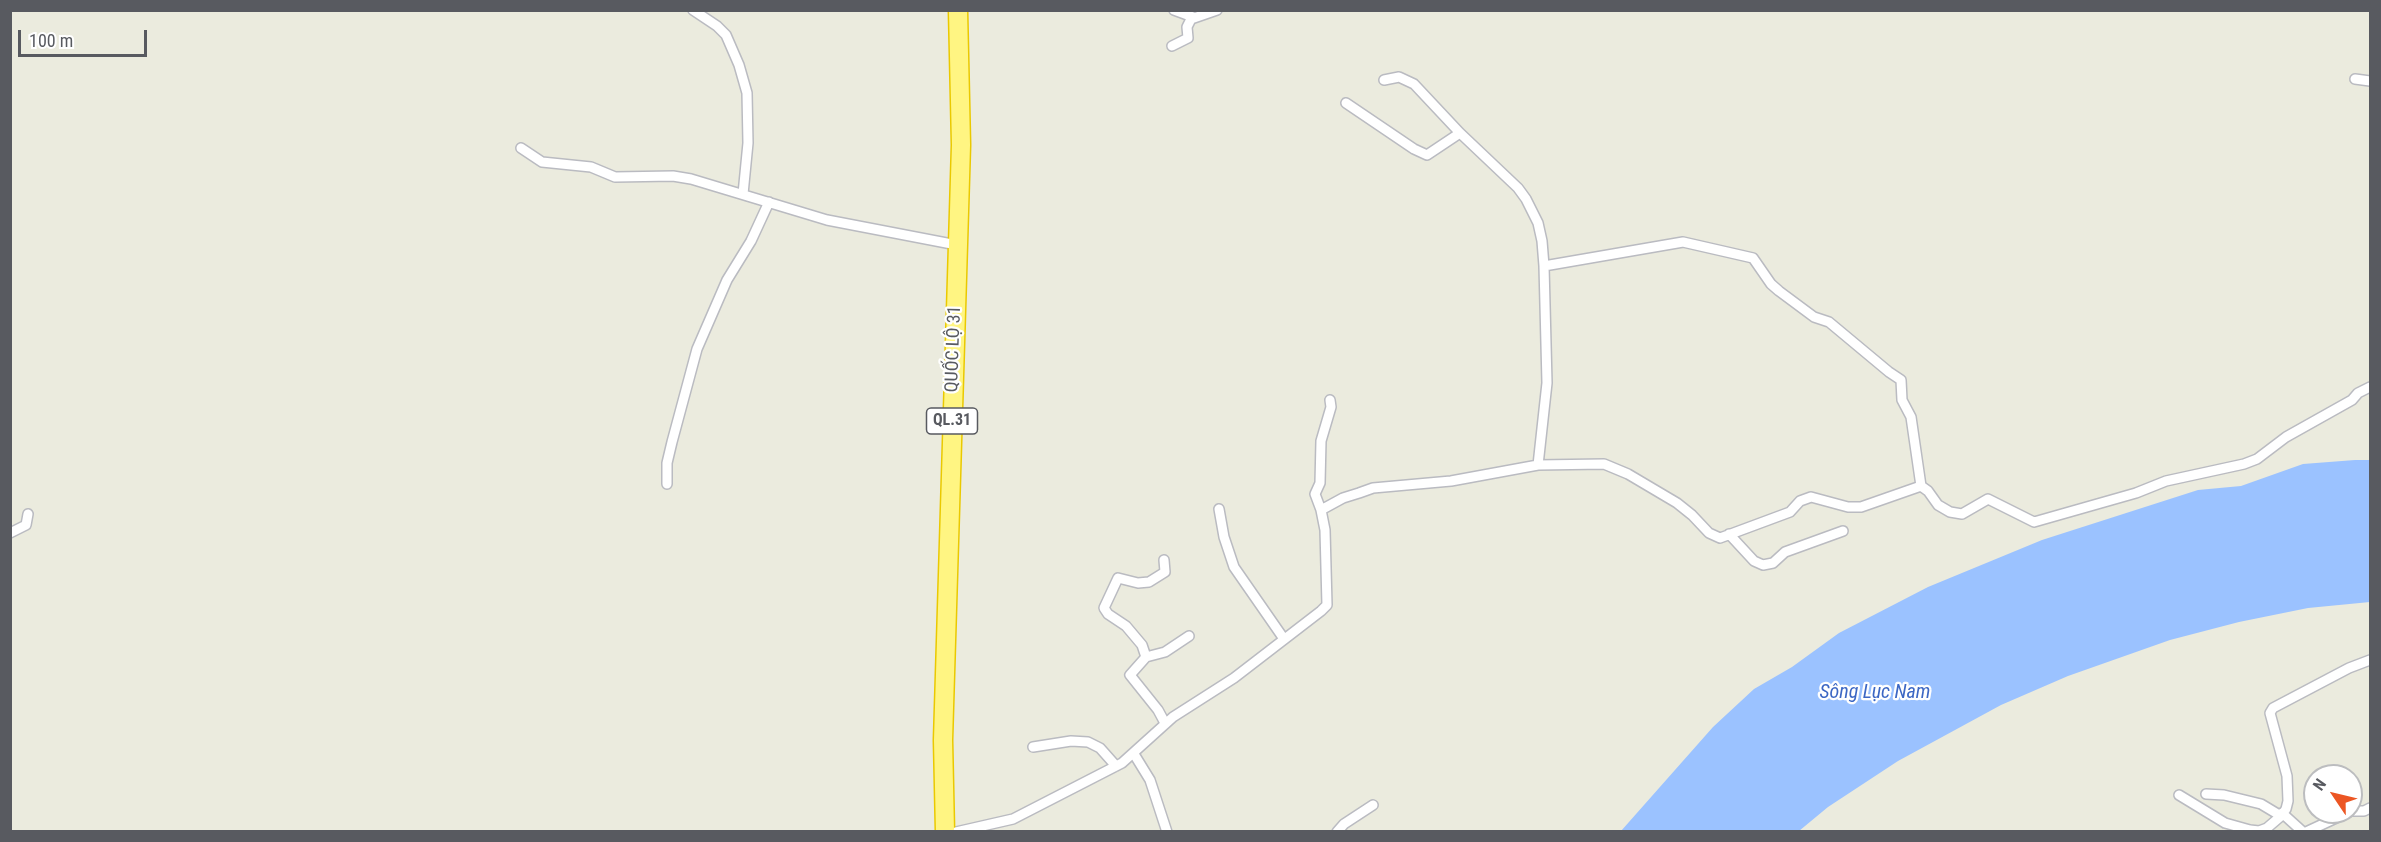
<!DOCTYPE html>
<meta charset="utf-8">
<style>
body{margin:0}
#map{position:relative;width:2381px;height:842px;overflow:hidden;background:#ebebde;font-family:"Roboto Condensed",sans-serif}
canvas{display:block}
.frame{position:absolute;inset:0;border:12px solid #585a60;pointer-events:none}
.north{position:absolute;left:2303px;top:764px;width:60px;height:60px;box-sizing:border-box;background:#fff;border:2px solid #bcbdbf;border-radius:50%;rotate:305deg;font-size:16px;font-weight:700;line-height:24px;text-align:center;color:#585a60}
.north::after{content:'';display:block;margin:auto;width:21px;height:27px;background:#ec5623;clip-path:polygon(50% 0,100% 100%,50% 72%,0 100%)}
.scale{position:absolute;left:18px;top:30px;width:129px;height:27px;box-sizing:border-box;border:3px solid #585a60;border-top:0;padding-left:8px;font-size:18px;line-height:21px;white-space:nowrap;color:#585a60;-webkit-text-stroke:4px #fff;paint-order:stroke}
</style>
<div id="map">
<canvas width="2381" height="842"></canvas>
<div class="frame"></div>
<div class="north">N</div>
<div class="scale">100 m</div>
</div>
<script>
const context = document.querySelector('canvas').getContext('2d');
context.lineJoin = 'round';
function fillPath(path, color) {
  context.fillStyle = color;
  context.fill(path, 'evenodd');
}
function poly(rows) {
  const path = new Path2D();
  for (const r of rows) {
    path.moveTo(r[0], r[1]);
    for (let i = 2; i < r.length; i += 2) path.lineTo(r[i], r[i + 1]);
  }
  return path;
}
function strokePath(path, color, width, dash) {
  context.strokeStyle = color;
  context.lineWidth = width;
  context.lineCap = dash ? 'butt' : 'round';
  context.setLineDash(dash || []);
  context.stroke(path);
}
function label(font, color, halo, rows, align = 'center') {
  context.font = font + ' "Roboto Condensed",sans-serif';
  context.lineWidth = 4.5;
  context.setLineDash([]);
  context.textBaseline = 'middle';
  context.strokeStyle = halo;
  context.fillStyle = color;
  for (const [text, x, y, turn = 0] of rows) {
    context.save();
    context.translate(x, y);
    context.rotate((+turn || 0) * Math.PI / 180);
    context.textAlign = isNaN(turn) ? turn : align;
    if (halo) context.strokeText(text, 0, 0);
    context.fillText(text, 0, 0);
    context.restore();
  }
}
const water = poly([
 [2355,460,2370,460,2370,602,2308,608,2239,622,2170,640,2068,676,2001,705,1898,761,1828,807,1799,831,1621,831,1713,727,1754,689,1792,667,1839,633,1928,587,2042,540,2198,490,2241,486,2303,464]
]);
const street = poly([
 [693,10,717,26,726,35,739,65,747,93,748,143,743,194],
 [1174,10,1193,17],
 [1172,46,1188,38,1187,27,1191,19,1217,10],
 [2355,79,2370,81],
 [1384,80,1399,77,1414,84,1460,133,1518,188,1526,199,1538,223,1542,241,1544,266,1547,383,1538,465],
 [1346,103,1414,149,1427,155,1460,133],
 [521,148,542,162,591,167,615,177,673,176,691,179,827,220,957,245],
 [1544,266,1683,242,1753,258,1771,284,1779,291,1814,317,1829,322,1889,372,1901,380,1902,400,1911,417,1921,486],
 [667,484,667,463,672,442,697,349,727,280,751,241,769,202],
 [1219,509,1224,537,1234,567,1284,639],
 [1321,510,1315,494,1320,483,1321,441,1331,407,1330,400],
 [10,533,26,525,28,514],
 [1729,534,1754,561,1763,565,1773,563,1785,552,1843,531],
 [1146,657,1142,645,1126,626,1108,614,1104,608,1118,578,1138,583,1149,582,1165,572,1164,560],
 [1165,723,1158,710,1130,675,1146,657,1165,652,1189,636],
 [1033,747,1071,741,1088,742,1100,748,1116,766],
 [1134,754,1150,780,1167,832],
 [2206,794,2224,795,2261,804,2281,816],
 [2179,795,2225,823,2250,830,2259,831,2267,828,2281,816,2286,809,2288,801,2287,776,2270,713,2273,708,2349,668,2370,660],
 [2351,811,2364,811,2370,808],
 [2282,813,2303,832],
 [956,832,1013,819,1122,763,1173,717,1234,678,1321,611,1327,605,1325,530,1321,510,1343,498,1359,493,1373,488,1451,481,1538,465,1604,464,1628,474,1677,503,1692,515,1709,533,1720,538,1790,512,1800,501,1811,497,1848,507,1861,507,1921,486,1928,491,1938,505,1950,512,1962,514,1988,499,2034,522,2136,493,2166,481,2244,464,2257,459,2286,437,2352,400,2358,393,2370,387],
 [1337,832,1344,824,1373,805],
 [2306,832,2349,812]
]);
const highway = poly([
 [945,832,943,740,961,145,958,10]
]);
const shields = [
 [952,421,51]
];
const shieldNames = [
 ["QL.31",952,421]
];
const streetNames = [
 ["QUỐC LỘ 31",954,349,-88]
];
const waterNames = [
 ["Sông Lục Nam",1875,693]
];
fillPath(water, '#9bc2ff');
strokePath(street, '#babbc1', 12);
strokePath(highway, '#eac900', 21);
strokePath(street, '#fff', 9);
strokePath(highway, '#fff582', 18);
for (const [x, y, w] of shields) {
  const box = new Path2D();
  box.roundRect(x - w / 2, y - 13, w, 26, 4.5);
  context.fillStyle = '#fff';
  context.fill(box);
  strokePath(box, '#585a60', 1.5);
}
label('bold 16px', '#585a60', null, shieldNames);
label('18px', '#585a60', '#fff', streetNames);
label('italic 20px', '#3c67c4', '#fff', waterNames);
</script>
